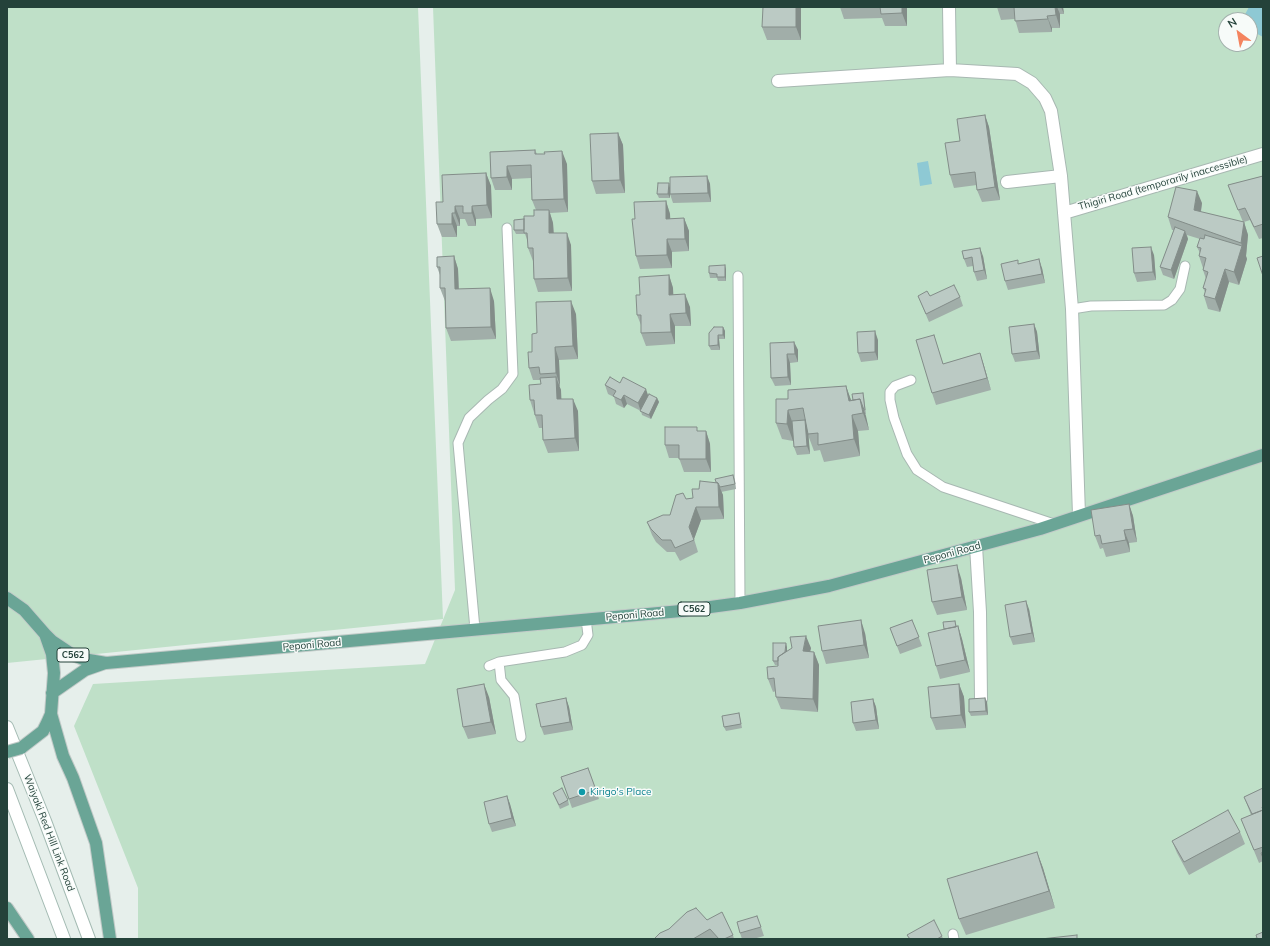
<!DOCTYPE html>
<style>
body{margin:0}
#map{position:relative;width:1270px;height:946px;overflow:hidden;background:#e6efeb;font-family:Mulish,sans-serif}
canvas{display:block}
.frame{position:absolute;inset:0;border:8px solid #24423a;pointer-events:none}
.north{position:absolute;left:1218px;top:12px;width:40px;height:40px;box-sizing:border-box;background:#f7fbf9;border:1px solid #a3b1ad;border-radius:50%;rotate:328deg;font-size:11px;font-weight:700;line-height:16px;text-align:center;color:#24423a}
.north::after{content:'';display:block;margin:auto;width:14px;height:18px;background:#f4845f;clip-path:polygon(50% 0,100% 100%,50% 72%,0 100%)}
</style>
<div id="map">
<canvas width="1270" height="946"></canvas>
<div class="frame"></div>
<div class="north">N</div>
</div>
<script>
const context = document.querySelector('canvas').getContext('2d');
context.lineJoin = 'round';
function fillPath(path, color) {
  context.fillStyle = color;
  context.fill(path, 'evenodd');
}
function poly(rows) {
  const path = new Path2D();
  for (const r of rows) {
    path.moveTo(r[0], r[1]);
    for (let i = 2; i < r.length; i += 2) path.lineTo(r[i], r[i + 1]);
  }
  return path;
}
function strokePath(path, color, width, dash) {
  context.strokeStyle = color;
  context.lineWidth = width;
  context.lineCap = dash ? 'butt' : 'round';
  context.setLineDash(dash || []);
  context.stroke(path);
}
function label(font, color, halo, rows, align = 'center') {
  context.font = font + ' Mulish,sans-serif';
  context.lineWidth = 3;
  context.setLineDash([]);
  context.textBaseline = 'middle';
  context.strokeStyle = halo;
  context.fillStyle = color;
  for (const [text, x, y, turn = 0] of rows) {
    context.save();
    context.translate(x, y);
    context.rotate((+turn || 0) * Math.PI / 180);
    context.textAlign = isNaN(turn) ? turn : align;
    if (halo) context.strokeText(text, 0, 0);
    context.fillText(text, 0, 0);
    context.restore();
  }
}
const green = poly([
 [7,7,418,7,443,619,7,663],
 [433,7,1263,7,1263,939,138,939,138,888,74,726,93,684,425,664,455,590],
 [1226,20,1250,20,1250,44,1226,44]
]);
const water = poly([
 [1249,7,1263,7,1263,37,1250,30,1250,20,1242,20],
 [928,161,932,184,920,186,917,163]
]);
const service = poly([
 [738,276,740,603],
 [1072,309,1091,306,1164,305,1172,300,1180,289,1185,266],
 [911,380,895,386,890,392,890,400,894,418,907,454,917,470,943,487,1054,524],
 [475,629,458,443,469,418,488,400,502,389,513,374,507,228],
 [489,666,499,662],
 [521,737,514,696,501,680,499,662,565,652,582,645,588,635,586,619],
 [953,934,954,939]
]);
const minor = poly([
 [949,7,950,70],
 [778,81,950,70,1017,74,1032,83,1045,98,1051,111,1061,176,1072,309,1079,515],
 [1007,182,1061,176],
 [1064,213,1263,154],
 [976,546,980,612,981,699]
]);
const secondary = poly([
 [7,727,45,821,89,939],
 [7,789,64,939]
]);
const primary = poly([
 [7,598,24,610,45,634,52,654,54,673,51,714,47,723,43,731,21,748],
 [45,634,52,641,73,655,83,659,106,663,681,611,740,603,829,586,1040,529,1263,455],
 [52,693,85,670,105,663],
 [51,714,63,756,73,778,96,843,110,939],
 [7,908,28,939]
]);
const primaryBridge = poly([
 [7,752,21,748]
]);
const wall = poly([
 [801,7,801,40,767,40,762,27],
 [840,7,907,7,907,26,885,26,882,18,844,19],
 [997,7,1063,7,1064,14,1060,14,1060,28,1052,28,1052,32,1019,33,1015,19,1001,20],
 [985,115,989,127,1000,200,982,202,977,190,977,185,954,188,950,175,960,141],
 [618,133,623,145,625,193,596,194,592,181],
 [535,150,537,154,567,164,568,212,550,213,553,223,554,233,571,245,572,291,538,292,534,279,533,261,528,248,528,242,525,234,516,234,514,230,524,219,534,216,536,210,532,200,531,178,512,179,512,190,495,190,491,178,490,152],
 [486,173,491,186,492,218,476,219,476,226,468,226,465,219,460,219,460,226,457,226,457,237,442,237,437,224,443,202],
 [707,176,710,184,711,202,673,203,670,194,670,198,659,198,657,194,670,187],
 [1263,176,1263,238,1259,239,1250,220,1244,222,1248,235,1246,256,1247,259,1239,285,1229,282,1220,312,1208,309,1204,296,1205,292,1203,288,1206,279,1203,270,1203,268,1199,256,1200,253,1197,247,1200,239,1187,235,1188,239,1174,279,1163,275,1160,267,1174,230,1172,230,1168,217,1202,203,1201,212,1243,222,1228,185],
 [666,201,670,214,670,219,684,218,689,231,689,251,672,252,672,268,640,269,636,256],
 [962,251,983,256,987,279,977,281,974,272,973,266,967,267,964,259],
 [1154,255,1156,280,1137,282,1134,273],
 [454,256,458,269,459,289,494,301,496,339,451,341,446,328,445,301,440,288,440,275,437,267],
 [1019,263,1042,268,1045,283,1008,290,1005,281],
 [726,269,726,281,718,281,717,278,710,278,709,273],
 [669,275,673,288,673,295,690,307,691,326,675,326,675,344,646,346,641,333,641,325,637,315,640,295],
 [918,296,960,297,963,306,929,322],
 [576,314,578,359,559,360,560,386,559,386,561,390,561,399,578,411,579,451,548,453,543,440,543,428,539,428,530,400,541,384,541,380,533,380,529,368,537,333],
 [1034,324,1037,332,1040,359,1015,362,1012,354],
 [723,327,725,331,725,339,719,339,720,350,711,350,709,346],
 [934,335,943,364,980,353,984,366,991,390,936,405,932,393],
 [878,340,878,360,861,362,858,353],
 [794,342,798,350,798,362,790,363,791,385,775,386,771,378],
 [620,383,648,395,657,398,659,402,651,419,642,415,641,411,627,404,624,408,616,404,614,397,608,394,605,385],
 [846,386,851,400,863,393,864,397,866,414,865,414,869,430,858,431,860,456,824,462,820,450,814,451,808,435,810,454,797,455,794,447,793,435,793,441,782,439,776,423,788,399,806,389],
 [698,431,706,431,710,444,711,472,684,472,679,458,669,458,665,445],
 [733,475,735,480,736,489,721,492,723,495,724,519,701,520,694,539,698,552,680,561,675,552,667,552,656,542,652,535,647,522,670,515,686,499,693,498,699,489],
 [1129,504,1133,516,1137,542,1129,543,1130,552,1106,557,1103,548,1100,549,1095,536],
 [961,578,967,610,937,615,932,602],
 [1029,609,1035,642,1013,645,1010,637],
 [912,620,922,646,900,654,890,628],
 [955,621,957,627,958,626,962,639,970,672,940,679,936,666,944,629],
 [865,633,869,658,826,664,822,651],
 [787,647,787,651,811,648,810,652,814,652,819,665,818,712,781,709,776,697,776,691,773,692,768,679,778,666,778,665,775,665,773,661],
 [959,684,964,697,966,728,936,730,931,718],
 [489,697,496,734,468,739,463,727],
 [566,698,569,707,573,730,544,735,541,727],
 [985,698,987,702,988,715,971,716,969,712],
 [873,699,876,707,879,729,856,731,853,723],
 [739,713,740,717,742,728,726,731,724,727],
 [588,768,599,799,572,808,561,777],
 [1263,788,1263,861,1259,863,1241,819,1251,815,1244,797],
 [553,793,568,800,569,805,560,809],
 [507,796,510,804,516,826,492,832,489,824],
 [1240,832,1245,844,1189,875,1177,853,1172,841],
 [1037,852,1043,868,1055,908,966,935,959,919],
 [707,920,733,935,734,939,654,939],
 [760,924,764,936,753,939,742,939,740,933],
 [907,935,942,936,943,939,909,939]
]);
const shadedWall = poly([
 [796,7,801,7,801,40,796,27],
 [902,7,907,7,907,26,902,13],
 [1055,7,1057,7,1060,14,1060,28,1056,15],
 [1061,7,1063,7,1064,14],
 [1047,16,1052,28,1052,32,1048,19],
 [985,115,989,127,1000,200,995,187],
 [618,133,623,145,625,193,620,180],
 [562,151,567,164,568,212,564,199],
 [507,166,512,179,512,190,507,177],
 [486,173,491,186,492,218,487,205],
 [707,176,710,184,711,202,708,193],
 [669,183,670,188,670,198,668,194],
 [1197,191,1202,203,1199,223,1194,210],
 [666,201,670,214,671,232,666,219],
 [455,206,460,219,460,226,455,213],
 [472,206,476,219,476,226,472,213],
 [549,210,553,223,554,246,549,233],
 [452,213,457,226,457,237,452,224],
 [684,218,689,231,689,251,685,239],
 [1244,222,1248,235,1246,256,1247,259,1239,285,1234,272,1242,246,1241,243],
 [1185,231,1188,239,1174,279,1171,270],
 [567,233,571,245,572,291,568,278],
 [667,239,672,252,672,268,667,255],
 [1151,247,1154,255,1156,280,1153,272],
 [980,248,983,256,987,279,984,270],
 [454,256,458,269,459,302,455,289],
 [1039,259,1042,268,1045,283,1042,274],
 [725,265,726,269,726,281,725,277],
 [1225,269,1229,282,1220,312,1215,299],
 [669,275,673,288,674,308,669,295],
 [490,288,494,301,496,339,491,327],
 [685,294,690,307,691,326,686,313],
 [571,301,576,314,578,359,573,346],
 [670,314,675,326,675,344,671,332],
 [1034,324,1037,332,1040,359,1037,351],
 [723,327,725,331,725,339,723,335],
 [875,331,878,340,878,360,875,352],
 [718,335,719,339,720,350,718,345],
 [794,342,798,350,798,362,795,354],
 [555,347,559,360,560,386,556,373],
 [980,353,984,366,991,390,987,378],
 [787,354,790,363,791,385,788,377],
 [556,377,561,390,562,412,557,399],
 [846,386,852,403,849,401],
 [646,389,649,398,641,412,638,403],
 [624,395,627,404,624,408,621,400],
 [657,398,659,402,651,419,649,415],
 [573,399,578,411,579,451,575,438],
 [860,399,866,416,869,430,863,413],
 [788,410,794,427,793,441,787,424],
 [852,415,858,431,860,456,854,439],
 [805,420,808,429,810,454,807,446],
 [706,431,710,444,711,472,706,459],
 [718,483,723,495,724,519,719,507],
 [1129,504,1133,516,1137,542,1133,529],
 [696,507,701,520,694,539,689,527],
 [1124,530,1129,543,1130,552,1126,540],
 [957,565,961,578,967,610,962,597],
 [1026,601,1029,609,1035,642,1032,633],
 [861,620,865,633,869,658,864,645],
 [958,626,962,639,970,672,965,660],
 [806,636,811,648,807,664,803,651],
 [786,643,787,647,787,665,785,661],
 [814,652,819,665,818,712,813,699],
 [484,684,489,697,496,734,491,722],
 [959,684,964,697,966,728,961,715],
 [566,698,569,707,573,730,570,722],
 [985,698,987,702,988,715,986,711],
 [873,699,876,707,879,729,876,720],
 [507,796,510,804,516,826,512,818],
 [1037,852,1043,868,1055,908,1049,891]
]);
const building = poly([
 [763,7,796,7,796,27,762,27,763,7],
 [880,7,902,7,902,13,881,14,880,7],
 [1014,7,1055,7,1056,15,1047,16,1048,19,1015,21,1014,7],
 [985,115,995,187,977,190,975,172,950,175,945,143,960,141,957,119,985,115],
 [618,133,620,180,592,181,590,134,618,133],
 [535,150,535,154,545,154,544,152,562,151,564,199,532,200,531,165,507,166,507,177,491,178,490,152,535,150],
 [486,173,487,205,472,206,472,213,463,213,463,206,455,206,455,213,452,213,452,224,437,224,436,202,443,202,442,175,486,173],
 [707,176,708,193,670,194,670,177,707,176],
 [1263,176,1263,224,1254,227,1245,208,1238,210,1228,185,1263,176],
 [658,183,669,183,668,194,657,194,658,183],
 [1176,187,1197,191,1194,210,1244,222,1241,243,1168,217,1176,187],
 [666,201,666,219,684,218,685,239,667,239,667,255,636,256,632,219,635,219,634,202,666,201],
 [534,210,549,210,549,233,567,233,568,278,534,279,533,248,528,248,527,233,524,233,524,216,534,216,534,210],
 [524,219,524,230,514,230,514,220,524,219],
 [1175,227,1185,231,1171,270,1160,267,1175,227],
 [1205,235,1242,246,1234,272,1225,269,1215,299,1204,296,1206,289,1203,288,1208,272,1203,270,1206,258,1199,256,1201,248,1197,247,1200,238,1204,239,1205,235],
 [1151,247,1153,272,1134,273,1132,248,1151,247],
 [980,248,984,270,974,272,972,257,964,259,962,251,980,248],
 [454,256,455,289,490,288,491,327,446,328,445,288,440,288,440,267,437,267,437,257,454,256],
 [1263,256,1263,276,1257,258,1263,256],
 [1039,259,1042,274,1005,281,1001,264,1018,260,1018,264,1039,259],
 [725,265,725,277,717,277,717,274,709,273,709,266,725,265],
 [669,275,669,295,685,294,686,313,670,314,671,332,641,333,641,315,637,315,636,295,640,295,639,277,669,275],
 [954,285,960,297,926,314,918,296,927,291,930,296,954,285],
 [571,301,573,346,555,347,556,373,540,374,539,367,529,368,528,352,532,352,532,334,537,333,536,302,571,301],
 [1034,324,1037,351,1012,354,1009,327,1034,324],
 [714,327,723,327,723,335,718,335,718,345,709,346,709,333,714,327],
 [875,331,875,352,858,353,857,332,875,331],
 [934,335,943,364,980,353,987,378,932,393,916,340,934,335],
 [794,342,795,354,787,354,788,377,771,378,770,343,794,342],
 [556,377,557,399,573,399,575,438,543,440,542,415,535,415,534,400,530,400,529,385,541,384,540,378,556,377],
 [610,377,620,383,623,377,646,389,638,403,624,395,621,400,613,396,616,391,605,385,610,377],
 [846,386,849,401,860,399,863,413,852,415,854,439,818,445,818,433,808,434,803,408,788,410,787,424,776,423,776,399,788,399,788,390,846,386],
 [863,393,865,410,864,410,860,399,853,400,852,394,863,393],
 [649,394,657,398,649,415,640,411,649,394],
 [805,420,807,446,794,447,792,421,805,420],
 [665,427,697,427,697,431,706,431,706,459,679,459,679,445,665,445,665,427],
 [733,475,735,484,720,487,718,483,716,482,715,479,733,475],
 [700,481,718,483,719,507,696,507,689,527,694,540,675,548,671,540,662,540,651,529,647,522,663,515,670,515,676,495,683,493,686,499,693,498,692,489,699,489,700,481],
 [1129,504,1133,529,1124,530,1126,540,1102,544,1100,535,1095,536,1091,510,1129,504],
 [957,565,962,597,932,602,927,570,957,565],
 [1026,601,1032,633,1010,637,1005,605,1026,601],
 [861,620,864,645,822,651,818,626,861,620],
 [912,620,919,637,897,646,890,628,912,620],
 [955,621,956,627,944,629,943,622,955,621],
 [958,626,965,660,936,666,928,633,958,626],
 [806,636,803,651,814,652,813,699,776,697,774,678,768,679,767,667,778,666,778,657,792,648,790,637,806,636],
 [773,643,786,643,785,652,778,657,778,661,773,661,773,643],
 [484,684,491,722,463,727,457,689,484,684],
 [959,684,961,715,931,718,928,687,959,684],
 [566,698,570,722,541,727,536,704,566,698],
 [985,698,986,711,969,712,969,699,985,698],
 [873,699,876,720,853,723,851,702,873,699],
 [739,713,741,724,724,727,722,716,739,713],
 [588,768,596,790,569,799,561,777,588,768],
 [562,788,568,800,559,805,553,793,562,788],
 [1263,788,1263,807,1262,807,1263,810,1252,814,1244,797,1263,788],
 [507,796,512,818,489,824,484,802,507,796],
 [1228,810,1240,832,1184,862,1172,841,1228,810],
 [1263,810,1263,847,1254,850,1241,819,1263,810],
 [1037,852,1049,891,959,919,947,879,1037,852],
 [1263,852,1263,858,1261,853,1263,852],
 [696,908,707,920,722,912,733,935,724,939,719,939,710,929,693,939,654,939,660,933,669,929,687,912,696,908],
 [757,916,761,927,740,933,737,922,757,916],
 [934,920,942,936,937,939,910,939,907,935,934,920],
 [1263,932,1263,939,1253,939,1257,938,1256,935,1263,932],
 [1077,935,1077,939,1041,939,1077,935]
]);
const markers = [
 [582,792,4,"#0f9aa8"]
];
const shields = [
 [694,609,32],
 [73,655,32]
];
const shieldNames = [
 ["C562",694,609],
 ["C562",73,655]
];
const streetNames = [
 ["Thigiri Road (temporarily inaccessible)",1163,183,-16],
 ["Peponi Road",952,553,-15],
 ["Peponi Road",635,615,-5],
 ["Peponi Road",312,645,-5],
 ["Waiyaki Red Hill Link Road",49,833,69]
];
const cultureNames = [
 ["Kirigo's Place",590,792]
];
fillPath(green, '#bfe0c8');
fillPath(water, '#8ec9d4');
strokePath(service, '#a8b8b2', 11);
strokePath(minor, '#a8b8b2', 14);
strokePath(secondary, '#a4bbb3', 14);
strokePath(primary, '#c2cac8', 14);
strokePath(service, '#fff', 9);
strokePath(minor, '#fff', 12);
strokePath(secondary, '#fff', 12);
strokePath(primary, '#6aa596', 12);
strokePath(primaryBridge, '#c2cac8', 14, []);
strokePath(primaryBridge, '#6aa596', 12);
fillPath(wall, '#a1aea9');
fillPath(shadedWall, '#838d89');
fillPath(building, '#bbcac4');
strokePath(building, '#838d89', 1);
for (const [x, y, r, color] of markers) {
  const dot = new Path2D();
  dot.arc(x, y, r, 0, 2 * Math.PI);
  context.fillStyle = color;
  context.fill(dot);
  strokePath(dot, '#f7fbf9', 1.5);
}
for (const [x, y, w] of shields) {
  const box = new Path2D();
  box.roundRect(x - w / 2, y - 7, w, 14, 3);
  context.fillStyle = '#f7fbf9';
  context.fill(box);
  strokePath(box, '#24423a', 1);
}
label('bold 9px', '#24423a', null, shieldNames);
label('10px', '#24423a', '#f7fbf9', streetNames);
label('10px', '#0d838f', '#f7fbf9', cultureNames, 'left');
</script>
